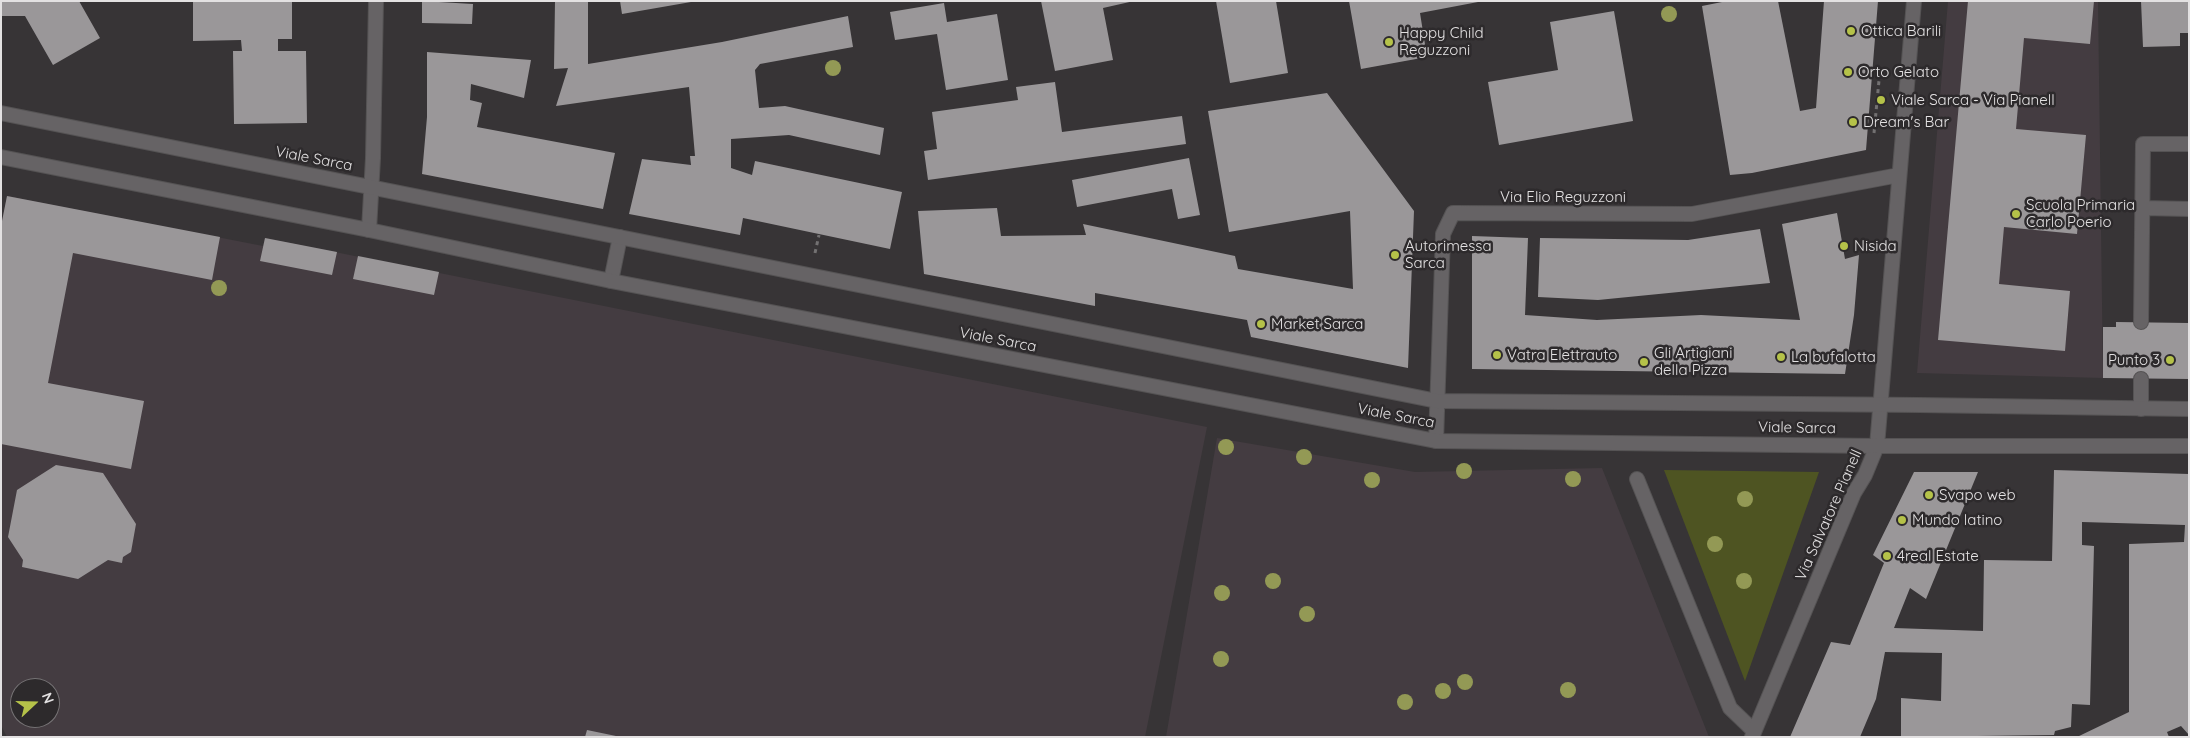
<!DOCTYPE html>
<style>
body{margin:0}
#map{position:relative;width:2190px;height:738px;overflow:hidden;background:#373436;font-family:Quicksand,sans-serif}
canvas{display:block}
.frame{position:absolute;inset:0;border:2px solid #e3e1e2;pointer-events:none}
.north{position:absolute;left:10px;top:678px;width:50px;height:50px;box-sizing:border-box;background:#2d2a2c;border:1px solid #767375;border-radius:50%;rotate:69deg;font-size:14px;font-weight:700;line-height:20px;text-align:center;color:#e3e1e2}
.north::after{content:'';display:block;margin:auto;width:18px;height:22px;background:#b5c249;clip-path:polygon(50% 0,100% 100%,50% 72%,0 100%)}
</style>
<div id="map">
<canvas width="2190" height="738"></canvas>
<div class="frame"></div>
<div class="north">N</div>
</div>
<script>
const context = document.querySelector('canvas').getContext('2d');
context.lineJoin = 'round';
function fillPath(path, color) {
  context.fillStyle = color;
  context.fill(path, 'evenodd');
}
function poly(rows) {
  const path = new Path2D();
  for (const r of rows) {
    path.moveTo(r[0], r[1]);
    for (let i = 2; i < r.length; i += 2) path.lineTo(r[i], r[i + 1]);
  }
  return path;
}
function strokePath(path, color, width, dash) {
  context.strokeStyle = color;
  context.lineWidth = width;
  context.lineCap = dash ? 'butt' : 'round';
  context.setLineDash(dash || []);
  context.stroke(path);
}
function label(font, color, halo, rows, align = 'center') {
  context.font = font + ' Quicksand,sans-serif';
  context.lineWidth = 5;
  context.setLineDash([]);
  context.textBaseline = 'middle';
  context.strokeStyle = halo;
  context.fillStyle = color;
  for (const [text, x, y, turn = 0] of rows) {
    context.save();
    context.translate(x, y);
    context.rotate((+turn || 0) * Math.PI / 180);
    context.textAlign = isNaN(turn) ? turn : align;
    if (halo) context.strokeText(text, 0, 0);
    context.fillText(text, 0, 0);
    context.restore();
  }
}
const built = poly([
 [1948,1,2098,1,2103,378,1917,373],
 [7,196,263,246,265,238,1207,427,1145,737,7,737,1,725,1,226],
 [20,688,50,688,50,718,20,718],
 [1217,438,1415,472,1602,468,1709,737,1166,737]
]);
const green = poly([
 [1664,470,1819,472,1745,681]
]);
const building = poly([
 [1,1,79,1,100,38,53,65,25,16,1,16],
 [193,1,292,1,292,39,278,39,278,51,306,51,307,123,234,124,233,51,242,51,241,40,193,41],
 [422,1,473,4,472,24,422,23],
 [555,1,588,1,588,64,722,42,848,16,853,47,760,64,755,70,759,108,785,106,884,128,880,155,789,135,731,139,731,168,752,175,755,161,902,192,890,249,743,218,740,235,629,214,642,159,691,165,690,156,695,156,689,87,556,106,568,68,554,69],
 [620,1,691,1,691,2,622,14],
 [1041,1,1134,1,1103,8,1113,60,1055,71],
 [1216,1,1276,1,1288,73,1230,83],
 [1349,1,1478,1,1478,2,1420,13,1427,57,1361,69],
 [1727,1,1778,1,1800,111,1816,108,1824,1,1878,1,1866,150,1752,173,1730,175,1702,6],
 [1968,1,2094,1,2090,44,2024,38,2016,129,2086,135,2077,234,2004,227,1999,284,2070,291,2065,351,1938,340],
 [2141,1,2189,1,2189,33,2180,33,2180,46,2143,47],
 [944,3,947,22,997,14,1008,80,946,90,937,34,895,40,890,12],
 [1614,11,1633,121,1499,145,1488,82,1558,70,1550,22],
 [427,52,531,60,524,98,471,84,470,100,482,103,477,127,615,153,603,209,422,174,427,117],
 [1055,82,1062,132,1182,116,1186,144,928,180,924,151,937,149,932,112,1018,100,1016,87],
 [1327,93,1414,211,1408,368,1251,337,1247,320,1095,293,1095,306,924,274,918,211,997,208,1001,236,1086,235,1083,224,1235,256,1238,269,1353,289,1350,211,1229,232,1208,111],
 [1189,158,1200,215,1178,219,1172,189,1077,207,1072,180],
 [7,196,220,237,212,280,73,253,48,383,144,401,131,469,1,444,1,226],
 [1837,213,1845,259,1859,255,1854,315,1845,374,1472,369,1472,236,1528,238,1525,315,1597,320,1701,315,1800,320,1782,224],
 [1760,229,1770,283,1598,300,1538,297,1540,238,1688,240],
 [265,238,337,252,332,275,260,261],
 [358,256,439,272,434,295,353,279],
 [2116,322,2189,323,2189,379,2103,378,2103,327,2116,327],
 [56,465,103,473,136,524,131,552,123,557,122,563,108,560,78,579,22,567,23,560,8,537,17,490],
 [2054,470,2189,474,2189,735,2181,726,2167,732,2169,737,2077,737,2129,712,2129,544,2184,542,2185,525,2082,522,2082,545,2094,546,2090,705,2072,704,2071,727,2055,731,2054,735,1901,737,1901,698,1941,701,1942,653,1885,652,1876,699,1860,737,1790,737,1831,642,1850,645,1884,563,1873,555,1914,472,1978,472,1926,599,1910,588,1894,628,1983,631,1984,560,2052,561],
 [587,730,616,736,616,737,585,737]
]);
const path = poly([
 [1874,133,1880,70],
 [815,253,819,235]
]);
const service = poly([
 [2143,208,2189,209],
 [611,281,620,237],
 [2141,322,2143,144,2189,144],
 [2141,409,2141,379],
 [1637,479,1730,708,1754,731]
]);
const minor = poly([
 [369,230,373,158,376,1],
 [1436,441,1443,234,1453,213,1692,214,1899,175],
 [1752,737,1854,493,1865,475,1877,446,1914,1]
]);
const tertiary = poly([
 [1,113,1437,401,1919,405,2189,409],
 [1,157,369,230,611,281,1436,441,1877,446,2189,446]
]);
const trees = [
 [1669,14],
 [833,68],
 [219,288],
 [1226,447],
 [1304,457],
 [1464,471],
 [1573,479],
 [1372,480],
 [1745,499],
 [1715,544],
 [1273,581],
 [1744,581],
 [1222,593],
 [1307,614],
 [1221,659],
 [1465,682],
 [1568,690],
 [1443,691],
 [1405,702]
];
const markers = [
 [1851,31,5,"#b5c249"],
 [1389,42,5,"#b5c249"],
 [1848,72,5,"#b5c249"],
 [1881,100,5,"#b5c249"],
 [1853,122,5,"#b5c249"],
 [2016,214,5,"#b5c249"],
 [1844,246,5,"#b5c249"],
 [1395,255,5,"#b5c249"],
 [1261,324,5,"#b5c249"],
 [1497,355,5,"#b5c249"],
 [1781,357,5,"#b5c249"],
 [2170,360,5,"#b5c249"],
 [1644,362,5,"#b5c249"],
 [1929,495,5,"#b5c249"],
 [1902,520,5,"#b5c249"],
 [1887,556,5,"#b5c249"]
];
const poiNames = [
 ["Ottica Barili",1861,31],
 ["Happy Child",1399,33],
 ["Reguzzoni",1399,50],
 ["Orto Gelato",1858,72],
 ["Viale Sarca - Via Pianell",1891,100],
 ["Dream's Bar",1863,122],
 ["Scuola Primaria",2026,205],
 ["Carlo Poerio",2026,222],
 ["Autorimessa",1405,246],
 ["Sarca",1405,263],
 ["Nisida",1854,246],
 ["Market Sarca",1271,324],
 ["Gli Artigiani",1654,353],
 ["della Pizza",1654,370],
 ["Vatra Elettrauto",1507,355],
 ["La bufalotta",1791,357],
 ["Punto 3",2160,360,"right"],
 ["Svapo web",1939,495],
 ["Mundo latino",1912,520],
 ["4real Estate",1897,556]
];
const streetNames = [
 ["Viale Sarca",314,159,11],
 ["Via Elio Reguzzoni",1563,197],
 ["Viale Sarca",998,340,11],
 ["Viale Sarca",1396,416,11],
 ["Viale Sarca",1797,428,1],
 ["Via Salvatore Pianell",1829,515,-66]
];
fillPath(built, '#443c41');
fillPath(green, '#4e5422');
fillPath(building, '#9a9799');
strokePath(service, '#555354', 16);
strokePath(minor, '#555354', 16);
strokePath(tertiary, '#555354', 16);
strokePath(path, '#737172', 3, [4, 4]);
strokePath(service, '#666365', 14);
strokePath(minor, '#666365', 14);
strokePath(tertiary, '#666365', 14);
context.fillStyle = '#939955';
for (const [x, y] of trees) {
  context.beginPath();
  context.arc(x, y, 8, 0, 2 * Math.PI);
  context.fill();
}
for (const [x, y, r, color] of markers) {
  const dot = new Path2D();
  dot.arc(x, y, r, 0, 2 * Math.PI);
  context.fillStyle = color;
  context.fill(dot);
  strokePath(dot, '#2d2a2c', 2);
}
label('15px', '#e3e1e2', '#2d2a2c', poiNames, 'left');
label('15px', '#e3e1e2', '#2d2a2c', streetNames);
</script>
